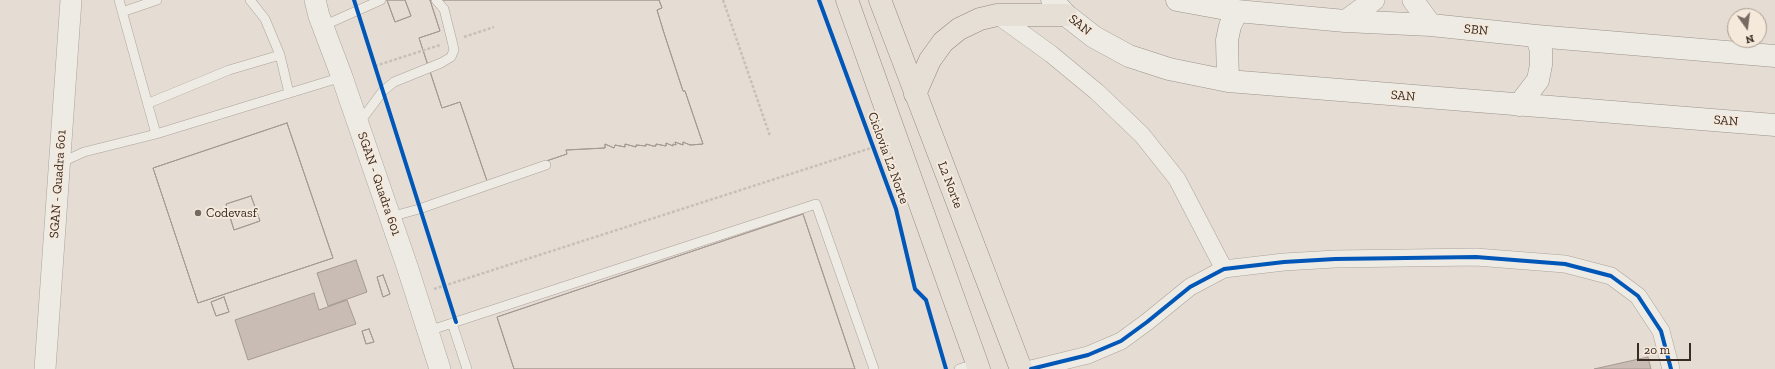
<!DOCTYPE html>
<style>
body{margin:0}
#map{position:relative;width:1775px;height:369px;overflow:hidden;background:#e5ddd3;font-family:"Zilla Slab",serif}
canvas{display:block}
.north{position:absolute;left:1727px;top:8px;width:40px;height:40px;box-sizing:border-box;background:#f4e9db;border:1px solid #aa9d91;border-radius:50%;rotate:166deg;font-size:11px;font-weight:700;line-height:16px;text-align:center;color:#3a2b23}
.north::after{content:'';display:block;margin:auto;width:14px;height:18px;background:#766961;clip-path:polygon(50% 0,100% 100%,50% 72%,0 100%)}
.scale{position:absolute;left:1637px;top:343px;width:54px;height:18px;box-sizing:border-box;border:2px solid #3a2b23;border-top:0;padding-left:5px;font-size:12px;line-height:14px;white-space:nowrap;color:#3a2b23;-webkit-text-stroke:3px #f4e9db;paint-order:stroke}
</style>
<div id="map">
<canvas width="1775" height="369"></canvas>
<div class="north">N</div>
<div class="scale">20 m</div>
</div>
<script>
const context = document.querySelector('canvas').getContext('2d');
context.lineJoin = 'round';
function fillPath(path, color) {
  context.fillStyle = color;
  context.fill(path, 'evenodd');
}
function poly(rows) {
  const path = new Path2D();
  for (const r of rows) {
    path.moveTo(r[0], r[1]);
    for (let i = 2; i < r.length; i += 2) path.lineTo(r[i], r[i + 1]);
  }
  return path;
}
function strokePath(path, color, width, dash) {
  context.strokeStyle = color;
  context.lineWidth = width;
  context.lineCap = dash ? 'butt' : 'round';
  context.setLineDash(dash || []);
  context.stroke(path);
}
function label(font, color, halo, rows, align = 'center') {
  context.font = font + ' "Zilla Slab",serif';
  context.lineWidth = 4;
  context.setLineDash([]);
  context.textBaseline = 'middle';
  context.strokeStyle = halo;
  context.fillStyle = color;
  for (const [text, x, y, turn = 0] of rows) {
    context.save();
    context.translate(x, y);
    context.rotate((+turn || 0) * Math.PI / 180);
    context.textAlign = isNaN(turn) ? turn : align;
    if (halo) context.strokeText(text, 0, 0);
    context.fillText(text, 0, 0);
    context.restore();
  }
}
const building = poly([
 [387,0,405,0,411,16,395,22,387,0],
 [387,0,405,0,411,16,395,22,387,0],
 [430,0,659,0,662,8,657,10,664,33,683,91,685,91,703,144,690,145,683,142,683,145,675,142,676,145,673,144,673,146,666,143,666,146,656,144,656,146,653,146,646,144,646,146,636,145,636,147,625,144,625,147,615,145,614,148,605,144,605,148,566,150,567,154,487,181,460,102,442,108,419,38,440,31,430,0],
 [430,0,659,0,662,8,657,10,664,33,683,91,685,91,703,144,690,145,683,142,683,145,675,142,676,145,673,144,673,146,666,143,666,146,656,144,656,146,653,146,646,144,646,146,636,145,636,147,625,144,625,147,615,145,614,148,605,144,605,148,566,150,567,154,487,181,460,102,442,108,419,38,440,31,430,0],
 [287,123,333,258,198,303,153,168,287,123],
 [251,196,260,221,234,230,226,204,251,196],
 [287,123,333,258,198,303,153,168,287,123],
 [251,196,260,221,234,230,226,204,251,196],
 [803,214,855,369,514,369,497,317,803,214],
 [803,214,855,369,514,369,497,317,803,214],
 [356,260,367,292,328,306,317,273,356,260],
 [383,275,390,294,383,297,377,277,383,275],
 [383,275,390,294,383,297,377,277,383,275],
 [314,293,319,310,347,300,356,324,248,360,235,320,314,293],
 [224,297,229,312,216,316,211,302,224,297],
 [224,297,229,312,216,316,211,302,224,297],
 [369,329,374,342,366,344,362,331,369,329],
 [369,329,374,342,366,344,362,331,369,329],
 [1648,357,1651,369,1594,369,1648,357]
]);
const path = poly([
 [723,0,770,136],
 [464,37,494,27],
 [375,66,440,45],
 [434,289,874,147]
]);
const service = poly([
 [119,0,156,134],
 [250,0,265,19,280,55,289,93],
 [122,12,157,0],
 [323,26,381,0],
 [149,103,229,70,280,55],
 [359,123,383,91,394,82,441,63,451,57,454,50,452,41,444,9,436,0],
 [60,163,84,152,156,134,342,77],
 [390,217,419,209,546,165],
 [452,323,467,369],
 [428,331,816,204,874,369],
 [959,369,977,363]
]);
const minor = poly([
 [997,15,1051,54,1097,92,1142,135,1177,179,1224,269],
 [1031,369,1088,355,1121,341,1147,322,1190,287,1224,269,1284,262,1335,259,1476,257,1565,264,1611,276,1638,296,1661,331,1671,369]
]);
const tertiary = poly([
 [315,0,319,16,342,77,408,269,440,369],
 [1413,0,1431,25],
 [1345,21,1374,0],
 [45,369,71,0]
]);
const secondary = poly([
 [1052,0,1066,15,1094,37,1129,56,1169,69,1228,81,1775,125],
 [1177,0,1237,11,1345,21,1431,25,1536,36,1775,56],
 [1228,81,1227,40,1230,26,1237,11],
 [1519,105,1538,80,1541,65,1541,50,1536,36]
]);
const primary = poly([
 [847,0,979,369],
 [880,0,1021,369],
 [915,94,930,60,943,42,959,29,980,19,997,15,1066,15]
]);
const cycleway = poly([
 [354,0,456,322],
 [819,0,896,209,915,289,926,300,946,369],
 [1031,369,1088,355,1121,341,1147,322,1190,287,1224,269,1284,262,1335,259,1476,257,1565,264,1611,276,1638,296,1661,331,1671,369]
]);
const markers = [
 [198,213,4,"#766961"]
];
const streetNames = [
 ["SAN",1080,25,39],
 ["SBN",1476,30,6],
 ["SAN",1403,96,5],
 ["SAN",1726,121,4],
 ["Ciclovia L2 Norte",888,158,70],
 ["SGAN - Quadra 601",58,184,-86],
 ["SGAN - Quadra 601",379,184,71],
 ["L2 Norte",950,185,69]
];
const poiNames = [
 ["Codevasf",206,213]
];
fillPath(building, '#c8bcb4');
strokePath(building, '#a59992', 1);
strokePath(service, '#aba39b', 10);
strokePath(minor, '#aba39b', 18);
strokePath(tertiary, '#aba39b', 22);
strokePath(secondary, '#9a928b', 23);
strokePath(primary, '#908882', 23);
strokePath(path, '#c6c0ba', 2.5, [3, 2]);
strokePath(service, '#eeeae4', 9);
strokePath(minor, '#eeeae4', 17);
strokePath(tertiary, '#eeeae4', 21);
strokePath(secondary, '#eeeae4', 22);
strokePath(primary, '#e5dfd6', 22);
strokePath(cycleway, '#0057b8', 4);
for (const [x, y, r, color] of markers) {
  const dot = new Path2D();
  dot.arc(x, y, r, 0, 2 * Math.PI);
  context.fillStyle = color;
  context.fill(dot);
  strokePath(dot, '#f4e9db', 1.5);
}
label('13px', '#3a2b23', '#f4e9db', streetNames);
label('13px', '#3a2b23', '#f4e9db', poiNames, 'left');
</script>
